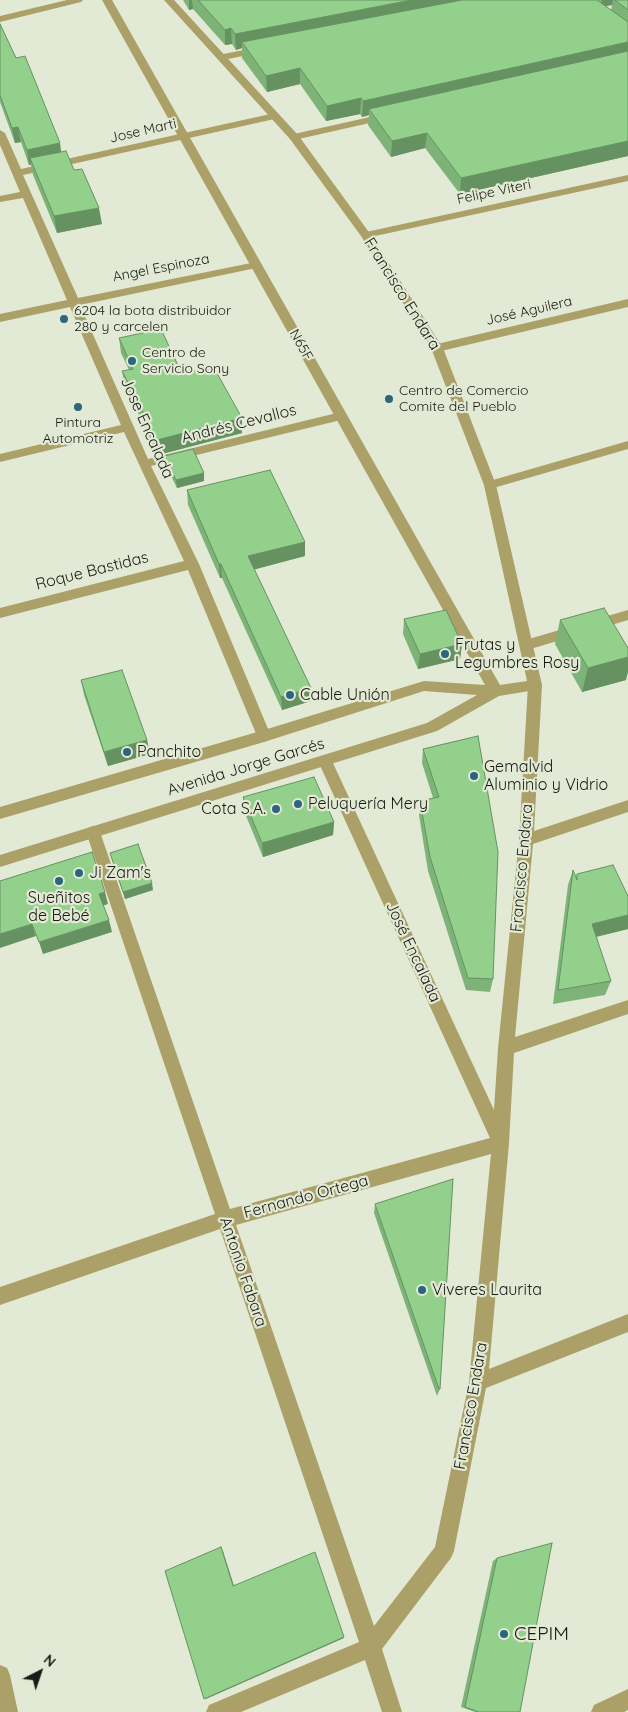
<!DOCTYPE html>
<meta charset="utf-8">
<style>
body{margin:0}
#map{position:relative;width:628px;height:1712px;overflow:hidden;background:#e2e9d4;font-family:Quicksand,sans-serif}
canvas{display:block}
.north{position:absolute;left:15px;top:1647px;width:50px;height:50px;-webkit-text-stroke:4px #e2e9d4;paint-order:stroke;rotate:41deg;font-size:14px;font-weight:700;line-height:20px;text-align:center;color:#191b14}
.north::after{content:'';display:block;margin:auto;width:18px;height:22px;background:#191b14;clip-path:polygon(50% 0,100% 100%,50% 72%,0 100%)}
</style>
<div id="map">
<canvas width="628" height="1712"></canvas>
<div class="north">N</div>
</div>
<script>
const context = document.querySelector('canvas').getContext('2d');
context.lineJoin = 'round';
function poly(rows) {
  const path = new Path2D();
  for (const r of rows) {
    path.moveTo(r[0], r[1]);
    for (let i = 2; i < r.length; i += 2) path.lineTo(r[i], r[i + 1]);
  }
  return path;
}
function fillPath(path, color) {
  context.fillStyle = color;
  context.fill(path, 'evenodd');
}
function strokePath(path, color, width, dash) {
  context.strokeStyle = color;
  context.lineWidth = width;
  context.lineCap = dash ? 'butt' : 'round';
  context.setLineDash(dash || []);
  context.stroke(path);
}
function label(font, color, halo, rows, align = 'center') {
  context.font = font + ' Quicksand,sans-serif';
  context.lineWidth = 4.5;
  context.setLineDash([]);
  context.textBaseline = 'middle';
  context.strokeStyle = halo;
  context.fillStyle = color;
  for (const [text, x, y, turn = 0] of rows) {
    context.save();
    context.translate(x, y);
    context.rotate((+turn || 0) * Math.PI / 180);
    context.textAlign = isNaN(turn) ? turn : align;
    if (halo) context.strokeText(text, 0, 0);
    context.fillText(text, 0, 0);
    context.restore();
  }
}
const minor = poly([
 [67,0,83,0,81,2,0,22,0,16,67,0],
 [260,47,263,48,263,52,223,60,218,57,223,54,260,47],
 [275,113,280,116,279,118,23,175,78,298,256,262,261,265,256,268,80,305,148,459,341,412,347,416,341,420,151,466,199,564,271,736,269,740,264,742,259,740,257,736,188,570,0,618,0,608,184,561,124,432,0,462,0,454,121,425,70,307,0,322,0,314,67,300,23,198,0,202,0,196,20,192,0,145,0,130,5,133,21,169,275,113],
 [388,113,393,116,392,118,294,140,289,137,294,134,388,113],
 [628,175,628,181,366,238,361,235,366,232,628,175],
 [628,299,628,307,437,352,431,348,437,344,628,299],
 [628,441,628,449,490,489,484,485,486,482,628,441],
 [628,610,628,620,527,650,522,649,520,645,522,641,628,610],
 [535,680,540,681,542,685,534,831,628,800,628,812,533,844,515,1037,628,1000,628,1014,514,1053,509,1143,489,1369,628,1314,628,1332,486,1388,454,1551,451,1558,382,1649,402,1712,382,1712,365,1660,241,1712,206,1712,209,1705,359,1642,220,1229,0,1305,0,1287,215,1214,86,832,88,828,93,826,98,828,100,832,230,1209,490,1138,318,761,320,757,325,755,330,757,332,761,494,1110,498,1048,519,840,528,685,530,681,535,680],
 [491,1154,469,1382,435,1547,374,1626,236,1225,491,1154],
 [0,1665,7,1668,10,1675,18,1712,0,1712,0,1665],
 [628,1689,628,1710,624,1712,591,1712,594,1705,628,1689]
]);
const tertiary = poly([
 [102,0,112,0,500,685,527,681,484,485,431,348,361,236,290,139,164,0,174,0,298,135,371,235,443,348,496,485,542,685,540,689,535,690,499,696,437,731,0,867,0,855,427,723,477,695,424,691,264,742,0,819,0,807,264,730,424,681,485,685,102,0]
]);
const wall = poly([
 [183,0,628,0,628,156,460,194,425,148,391,157,368,125,369,115,362,117,360,114,326,121,300,84,267,92,242,58,242,48,236,50,232,44,225,45,193,9,189,10],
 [612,5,611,10,606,6],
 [0,24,61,152,74,170,102,224,57,233,33,175,31,165,29,165,21,142,15,143,0,102],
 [119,338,182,374,242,418,242,433,158,455,125,386,122,371,129,370,121,353],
 [164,456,204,473,204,481,177,488,165,464],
 [187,490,305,542,305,556,254,569,311,701,282,710,222,578,220,578,188,505],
 [404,619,462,644,460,659,418,669,403,634],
 [560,620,626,680,582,692,555,644],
 [81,680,147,740,150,754,108,766,84,695],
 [478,736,493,979,490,992,466,990,428,871,419,815,420,801,433,798,422,763,423,749],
 [243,797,334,822,333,835,263,857,244,811],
 [110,853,153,890,125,899],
 [573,870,576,878,577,874,628,896,628,929,596,937,611,981,605,995,553,1004,568,885],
 [375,1204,440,1389,437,1396,374,1213],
 [497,1558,520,1712,475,1712,461,1707,493,1561]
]);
const shadedWall = poly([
 [189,0,192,0,193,9,189,10],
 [412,0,492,0,242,42,242,48,236,50,235,34],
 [602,0,613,0,612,5,601,7],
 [231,28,232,44,225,45,225,30],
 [628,42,628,57,369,109,369,115,362,117,363,101],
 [300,68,300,84,267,92,266,76],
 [361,98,360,114,326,121,327,106],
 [18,127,21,142,15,143,12,128],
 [427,133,425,148,391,157,392,141],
 [628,141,628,156,460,194,461,178],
 [60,143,62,158,30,158,31,165,29,165,27,150],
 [99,208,102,224,57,233,54,216],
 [242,418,242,433,158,455,157,440],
 [204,473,204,481,177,488,176,480],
 [305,542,305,556,249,571,248,556],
 [219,564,221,564,222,578,220,578],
 [462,644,460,659,418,669,420,654],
 [628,657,628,672,626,680,582,692,588,668],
 [311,688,311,701,282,710,281,697],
 [147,740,150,754,108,766,104,752],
 [334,822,333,835,263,857,262,843],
 [152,883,153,890,125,899,123,892],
 [105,892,108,904,102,906,99,894],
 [628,915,628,929,587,939,592,924],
 [109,920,112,932,43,954,39,942],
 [32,924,36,936,0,948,0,934],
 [221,1547,223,1551,235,1589,233,1586],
 [344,1637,344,1638,206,1699,204,1699]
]);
const building = poly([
 [198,0,412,0,235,34,231,28,225,30,198,0],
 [462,0,597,0,628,22,628,42,363,101,361,98,327,106,300,68,266,76,242,42,462,0],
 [615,0,628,0,628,10,615,0],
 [0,24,16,58,25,56,60,143,27,150,18,127,12,128,0,95,0,24],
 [628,51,628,141,461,178,427,133,392,141,369,109,628,51],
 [66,151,74,170,82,169,99,208,54,216,30,158,66,151],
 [161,329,182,374,213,366,242,418,157,440,122,371,133,369,119,338,161,329],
 [193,449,204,473,176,480,164,456,193,449],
 [270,470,305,542,248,556,311,688,281,697,221,564,219,564,187,490,270,470],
 [604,608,628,648,628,657,588,668,560,620,604,608],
 [446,610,462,644,420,654,404,619,446,610],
 [122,670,147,740,104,752,81,680,122,670],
 [478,736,498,852,493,979,468,978,430,857,420,801,439,797,423,749,478,736],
 [314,777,334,822,262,843,243,797,314,777],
 [138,844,152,883,123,892,110,853,138,844],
 [92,852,105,892,99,894,109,920,39,942,32,924,0,934,0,881,92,852],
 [613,865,628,896,628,915,592,924,611,981,558,990,573,870,577,880,577,874,613,865],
 [453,1179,440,1389,439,1389,375,1204,453,1179],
 [552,1543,520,1712,479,1712,465,1707,497,1558,552,1543],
 [221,1547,233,1586,315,1552,344,1637,204,1699,165,1571,221,1547]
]);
const markers = [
 [64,319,5,"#2b657e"],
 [132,361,5,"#2b657e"],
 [389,399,5,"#2b657e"],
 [78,407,5,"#2b657e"],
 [445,654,5,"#2b657e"],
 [290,695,5,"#2b657e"],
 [127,752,5,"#2b657e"],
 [474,776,5,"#2b657e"],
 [298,804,5,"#2b657e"],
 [276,809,5,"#2b657e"],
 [79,873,5,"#2b657e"],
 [59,881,5,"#2b657e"],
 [422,1290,5,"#2b657e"],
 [504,1634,5,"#2b657e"]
];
const farStreetnames = [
 ["Jose Marti",143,131,-13],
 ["Felipe Viteri",494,192,-12],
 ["Angel Espinoza",161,268,-11],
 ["José Aguilera",529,311,-13],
 ["N65F",301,345,61]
];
const farPoinames = [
 ["6204 la bota distribuidor",74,311],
 ["280 y carcelen",74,327],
 ["Centro de",142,353],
 ["Servicio Sony",142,369],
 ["Centro de Comercio",399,391],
 ["Comite del Pueblo",399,407],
 ["Pintura",78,423,"center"],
 ["Automotriz",78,439,"center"]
];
const streetNames = [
 ["Francisco Endara",402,294,58],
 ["Andrés Cevallos",239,424,-14],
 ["Jose Encalada",147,428,66],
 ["Roque Bastidas",92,571,-14],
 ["Avenida Jorge Garcés",246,767,-17],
 ["Francisco Endara",522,868,-85],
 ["José Encalada",413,952,65],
 ["Fernando Ortega",306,1197,-15],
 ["Antonio Fabara",243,1272,71],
 ["Francisco Endara",471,1406,-80]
];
const poiNames = [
 ["Frutas y",455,645],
 ["Legumbres Rosy",455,663],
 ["Cable Unión",300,695],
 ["Panchito",137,752],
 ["Gemalvid",484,767],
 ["Aluminio y Vidrio",484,785],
 ["Peluquería Mery",308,804],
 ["Cota S.A.",266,809,"right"],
 ["Ji Zam's",89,873],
 ["Sueñitos",59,898,"center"],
 ["de Bebé",59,916,"center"],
 ["Viveres Laurita",432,1290]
];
const nearPoinames = [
 ["CEPIM",514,1634]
];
fillPath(minor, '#aba067');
fillPath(tertiary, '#aba067');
fillPath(wall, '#7eb378');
fillPath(shadedWall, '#669262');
fillPath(building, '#92d08c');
strokePath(building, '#669262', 1);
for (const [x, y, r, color] of markers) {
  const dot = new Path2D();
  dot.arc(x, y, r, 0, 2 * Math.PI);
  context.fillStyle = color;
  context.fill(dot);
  strokePath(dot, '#e2e9d4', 2);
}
label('14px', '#191b14', '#e2e9d4', farStreetnames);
label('14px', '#191b14', '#e2e9d4', farPoinames, 'left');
label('16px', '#191b14', '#e2e9d4', streetNames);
label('16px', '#191b14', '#e2e9d4', poiNames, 'left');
label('19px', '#191b14', '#e2e9d4', nearPoinames, 'left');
</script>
